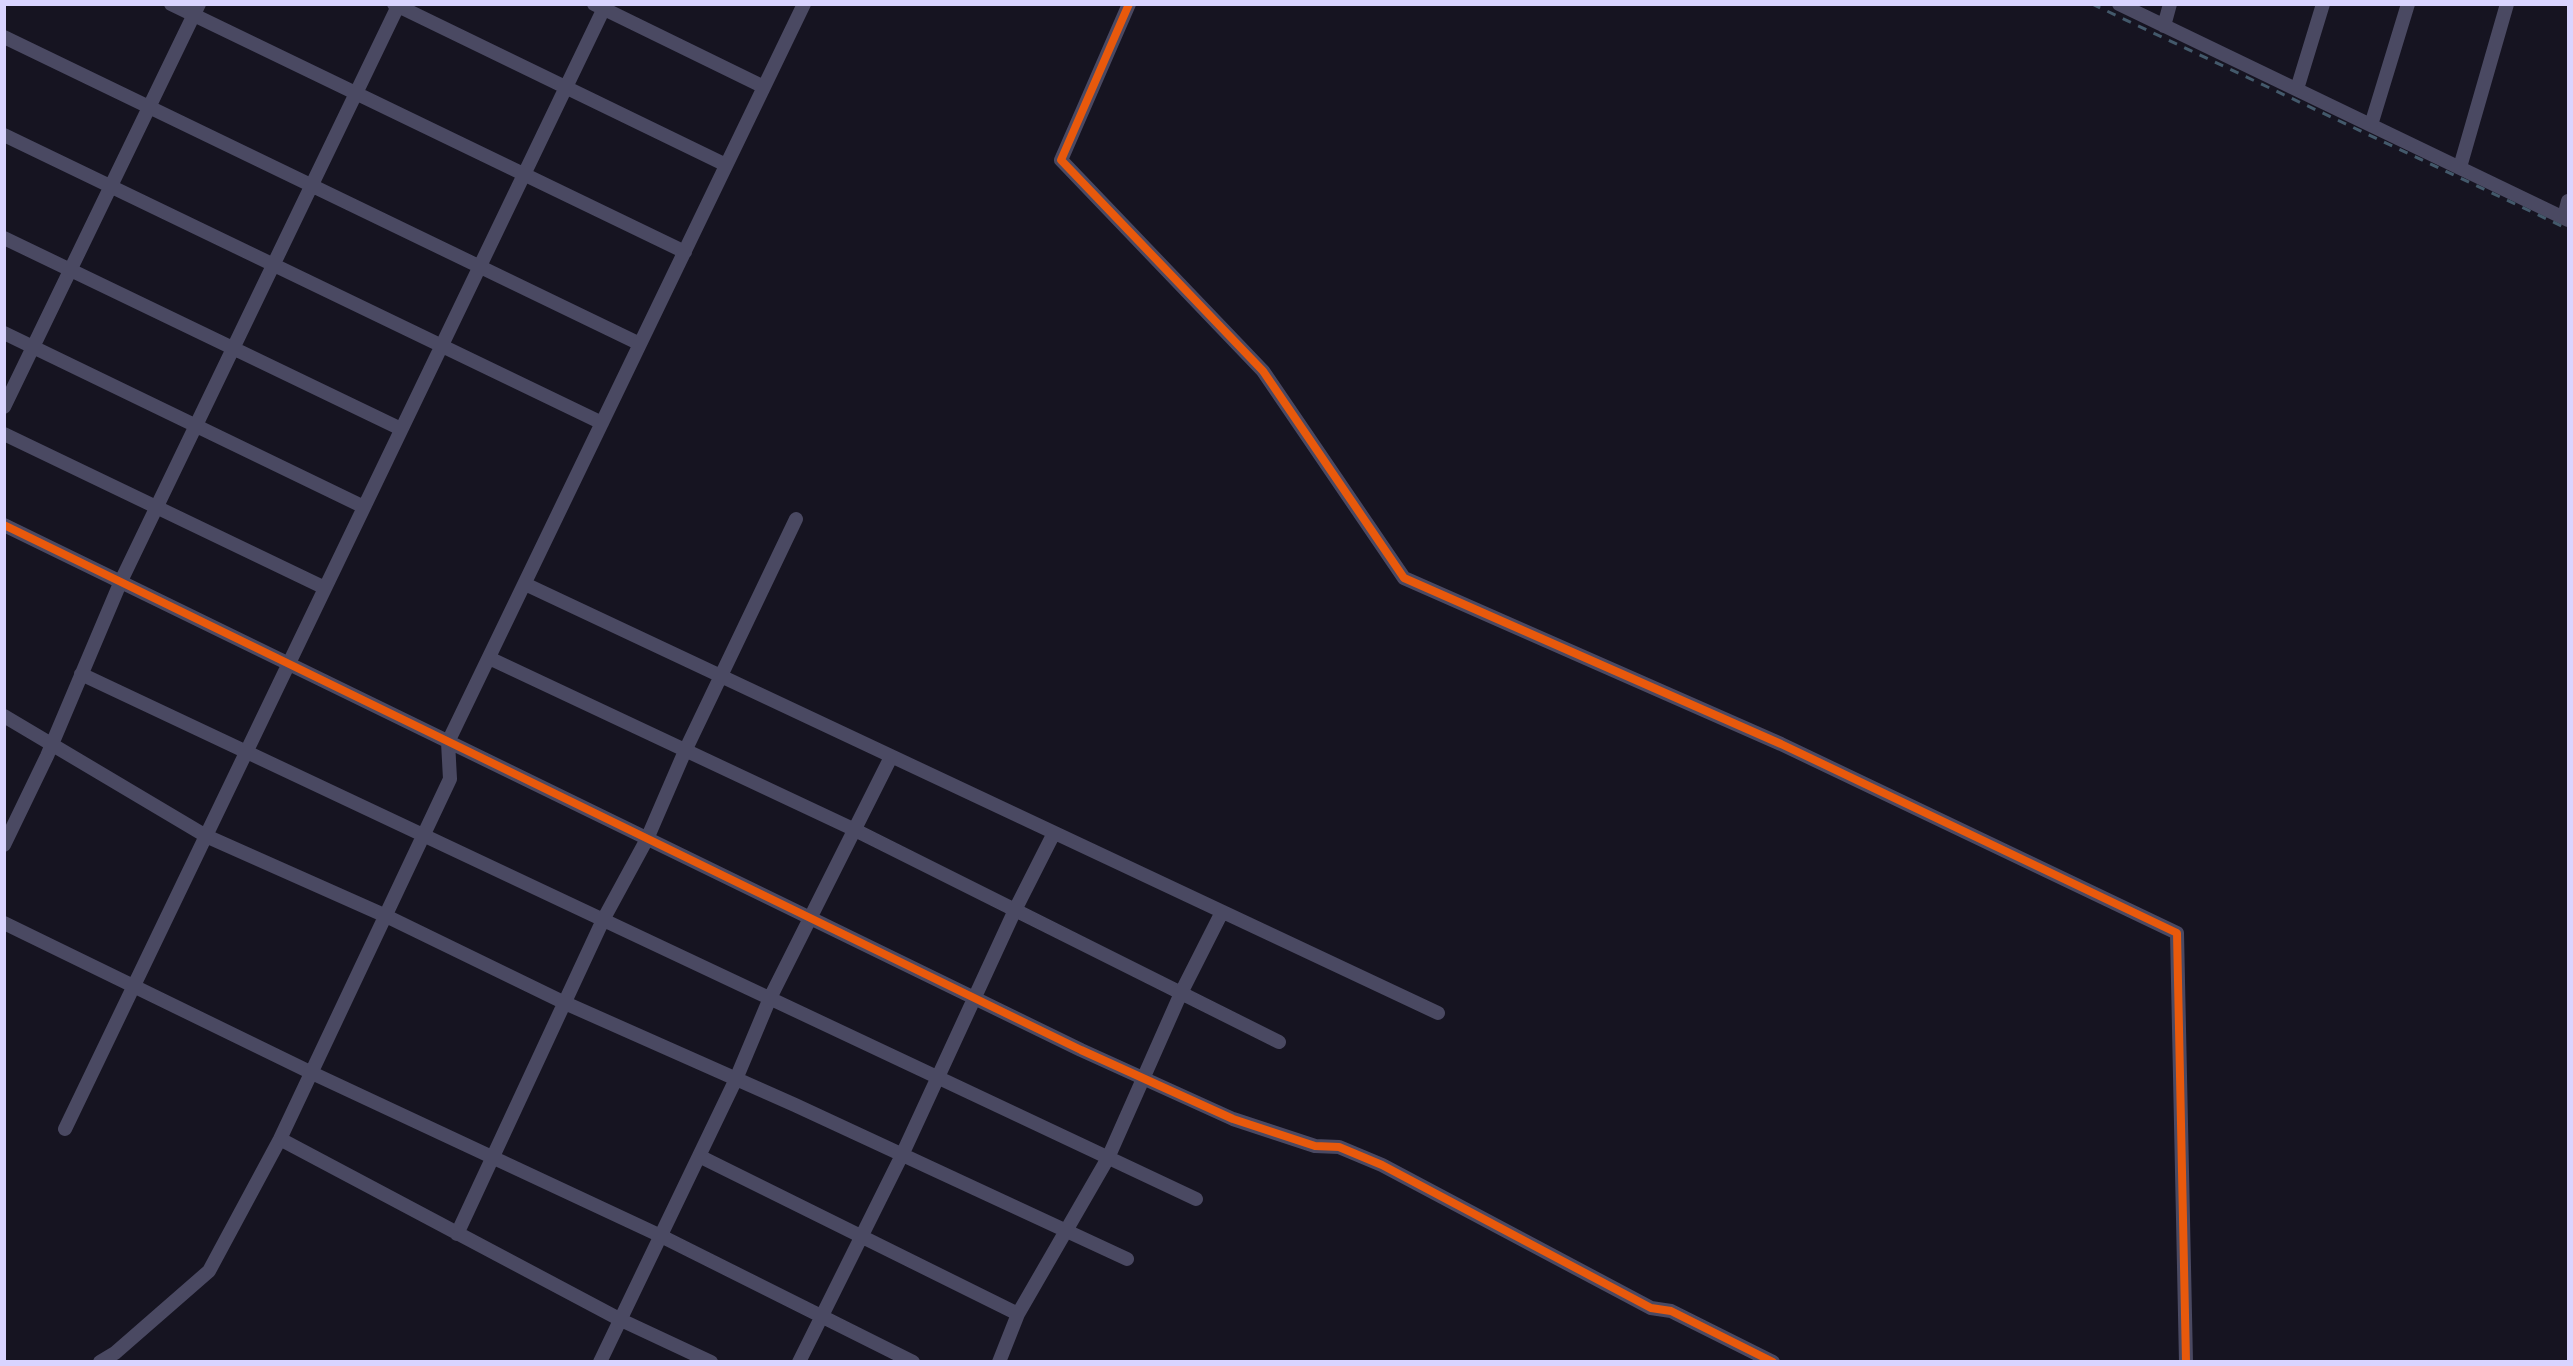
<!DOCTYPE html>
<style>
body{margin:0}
#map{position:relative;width:2573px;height:1366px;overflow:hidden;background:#161421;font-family:"Alegreya Sans",sans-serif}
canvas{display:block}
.frame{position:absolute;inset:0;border:6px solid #d9d4ff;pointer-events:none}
</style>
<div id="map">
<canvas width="2573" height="1366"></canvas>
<div class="frame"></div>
</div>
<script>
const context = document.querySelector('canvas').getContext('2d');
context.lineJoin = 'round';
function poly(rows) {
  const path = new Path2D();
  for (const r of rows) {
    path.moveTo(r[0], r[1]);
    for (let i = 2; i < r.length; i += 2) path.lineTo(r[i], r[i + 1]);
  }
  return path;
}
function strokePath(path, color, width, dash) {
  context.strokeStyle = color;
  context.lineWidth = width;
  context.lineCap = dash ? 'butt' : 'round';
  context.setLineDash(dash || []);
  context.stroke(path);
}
const minor = poly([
 [171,4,685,252],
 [394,4,726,165],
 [594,4,764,87],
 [1129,4,1061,160,1263,371,1404,578,1781,744,2177,933,2186,1362],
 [2119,4,2568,220],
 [2164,26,2170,4],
 [4,37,640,344],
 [2297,89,2323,4],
 [2371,125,2408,4],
 [4,135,602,423],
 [2460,167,2507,4],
 [2564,217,2568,201],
 [4,238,401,429],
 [4,333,364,507],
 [4,407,199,4],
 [4,434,325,588],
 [4,525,1081,1050,1233,1119,1315,1146,1339,1147,1382,1165,1651,1308,1671,1311,1773,1362],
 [525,584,1438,1013],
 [489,658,853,829,1279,1042],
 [81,674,1196,1199],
 [4,716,206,836,386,916,565,1003,795,1105,1127,1259],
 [4,845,47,756,121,581,399,4],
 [4,923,312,1073,661,1236,913,1362],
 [65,1129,606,4],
 [280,1139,621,1320,711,1362],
 [699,1156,1018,1314],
 [457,1234,603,920,647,839,685,751,796,519],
 [100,1362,115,1353,209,1271,280,1139,450,779,448,742,804,4],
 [600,1362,736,1079,770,998,891,757],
 [799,1362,902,1155,1015,910,1054,833],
 [999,1362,1018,1314,1108,1158,1181,993,1222,912]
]);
const rail = poly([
 [2092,4,2568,229]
]);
const cycleway = poly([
 [1129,4,1061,160,1263,371,1404,578,1781,744,2177,933,2186,1362],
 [4,525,1081,1050,1233,1119,1315,1146,1339,1147,1382,1165,1651,1308,1671,1311,1773,1362]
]);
strokePath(minor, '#4a4962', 14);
strokePath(rail, '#43596b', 3, [9, 8]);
strokePath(cycleway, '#e8590c', 8);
</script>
